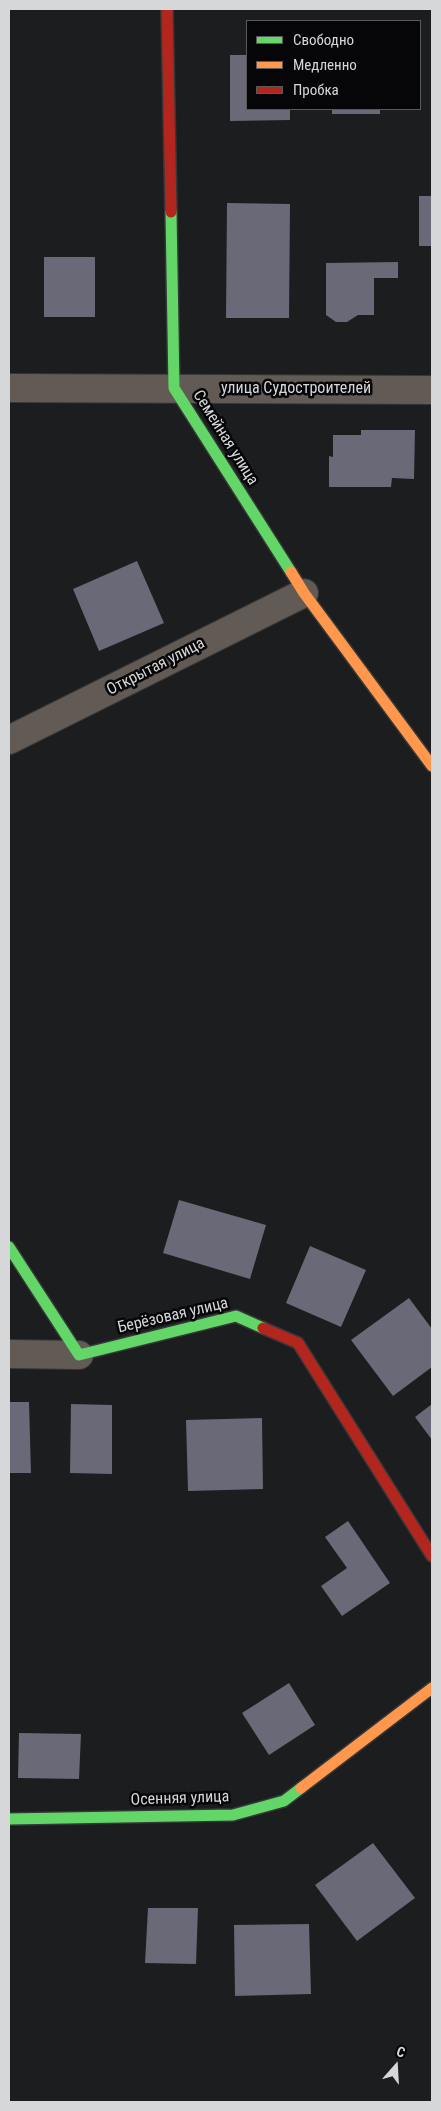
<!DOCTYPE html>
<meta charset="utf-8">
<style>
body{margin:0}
#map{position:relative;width:441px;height:2111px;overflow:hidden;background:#1c1d1e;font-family:"Roboto Condensed",sans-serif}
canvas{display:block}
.frame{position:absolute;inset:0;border:10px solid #d6d7d9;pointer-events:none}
.legend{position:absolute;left:246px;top:20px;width:175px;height:90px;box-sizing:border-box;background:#060608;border:1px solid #595a5c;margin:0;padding:6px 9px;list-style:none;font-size:15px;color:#d6d7d9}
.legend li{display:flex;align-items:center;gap:10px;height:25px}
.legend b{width:25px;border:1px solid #595a5c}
.north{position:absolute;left:371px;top:2041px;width:50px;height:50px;-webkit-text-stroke:4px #060608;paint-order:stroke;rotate:19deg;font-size:14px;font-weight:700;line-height:20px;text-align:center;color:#d6d7d9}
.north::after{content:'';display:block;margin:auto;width:18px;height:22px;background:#d6d7d9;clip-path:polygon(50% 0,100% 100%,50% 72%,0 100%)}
</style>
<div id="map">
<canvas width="441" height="2111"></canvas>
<div class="frame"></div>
<ul class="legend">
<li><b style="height:6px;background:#63d668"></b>Свободно</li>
<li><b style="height:6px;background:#ff974d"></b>Медленно</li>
<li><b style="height:6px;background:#b3261e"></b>Пробка</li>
</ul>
<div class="north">С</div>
</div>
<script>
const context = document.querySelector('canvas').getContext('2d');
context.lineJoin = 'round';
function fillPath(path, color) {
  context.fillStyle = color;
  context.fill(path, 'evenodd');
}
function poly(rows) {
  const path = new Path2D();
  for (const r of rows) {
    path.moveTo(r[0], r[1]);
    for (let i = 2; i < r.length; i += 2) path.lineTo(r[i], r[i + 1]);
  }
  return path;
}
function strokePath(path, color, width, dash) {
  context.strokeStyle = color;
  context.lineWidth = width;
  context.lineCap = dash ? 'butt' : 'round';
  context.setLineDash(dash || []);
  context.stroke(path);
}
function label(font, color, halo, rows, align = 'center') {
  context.font = font + ' "Roboto Condensed",sans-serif';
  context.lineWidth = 5;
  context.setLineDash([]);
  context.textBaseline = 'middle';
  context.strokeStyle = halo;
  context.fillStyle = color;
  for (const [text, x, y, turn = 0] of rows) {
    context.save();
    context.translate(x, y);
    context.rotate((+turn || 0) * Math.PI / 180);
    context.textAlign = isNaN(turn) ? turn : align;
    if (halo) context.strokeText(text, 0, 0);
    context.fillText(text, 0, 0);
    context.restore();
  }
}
const building = poly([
 [230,55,247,55,247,109,290,109,290,120,230,121],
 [332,109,380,109,380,114,332,114],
 [419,196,432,196,432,246,419,246],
 [227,203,290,204,289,318,226,318],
 [44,257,95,257,95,317,44,317],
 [398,262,398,278,374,278,374,315,358,315,347,322,336,322,326,315,326,263],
 [361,430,415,430,414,479,392,478,391,487,329,487,329,456,333,457,333,435,361,435],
 [137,561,164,623,99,651,73,589],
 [179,1200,266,1225,250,1279,163,1253],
 [310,1246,366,1270,341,1327,286,1303],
 [409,1298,432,1329,432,1367,393,1396,351,1340],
 [9,1402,29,1402,31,1473,9,1473],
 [71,1404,112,1405,112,1474,70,1473],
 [432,1404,432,1440,415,1417],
 [262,1418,263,1489,188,1491,186,1420],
 [348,1521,390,1583,342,1616,321,1586,347,1568,325,1537],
 [289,1683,315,1725,269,1755,242,1713],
 [19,1733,81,1734,79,1779,18,1778],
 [373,1843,415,1898,357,1941,315,1885],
 [148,1908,198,1908,196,1964,145,1963],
 [309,1924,311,1994,235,1996,234,1925]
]);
const street = poly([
 [9,388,432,390],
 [9,740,304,593],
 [9,1354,79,1355]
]);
const fast = poly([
 [171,212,174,388,291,572],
 [9,1247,79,1355,236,1316,263,1328],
 [9,1819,233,1815,284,1801,301,1788]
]);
const slow = poly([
 [291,572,304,593,432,766],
 [301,1788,432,1688]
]);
const jam = poly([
 [167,9,171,212],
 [263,1328,298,1343,432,1556]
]);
const streetNames = [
 ["улица Судостроителей",296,389],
 ["Семейная улица",225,438,58],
 ["Открытая улица",156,667,-27],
 ["Берёзовая улица",173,1316,-13],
 ["Осенняя улица",180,1799,-2]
];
fillPath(building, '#696977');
strokePath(street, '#363738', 30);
strokePath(fast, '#363738', 14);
strokePath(slow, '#363738', 14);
strokePath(jam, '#363738', 14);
strokePath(street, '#625a55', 28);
strokePath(fast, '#63d668', 11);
strokePath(slow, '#ff974d', 11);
strokePath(jam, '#b3261e', 11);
label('16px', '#d6d7d9', '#060608', streetNames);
</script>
